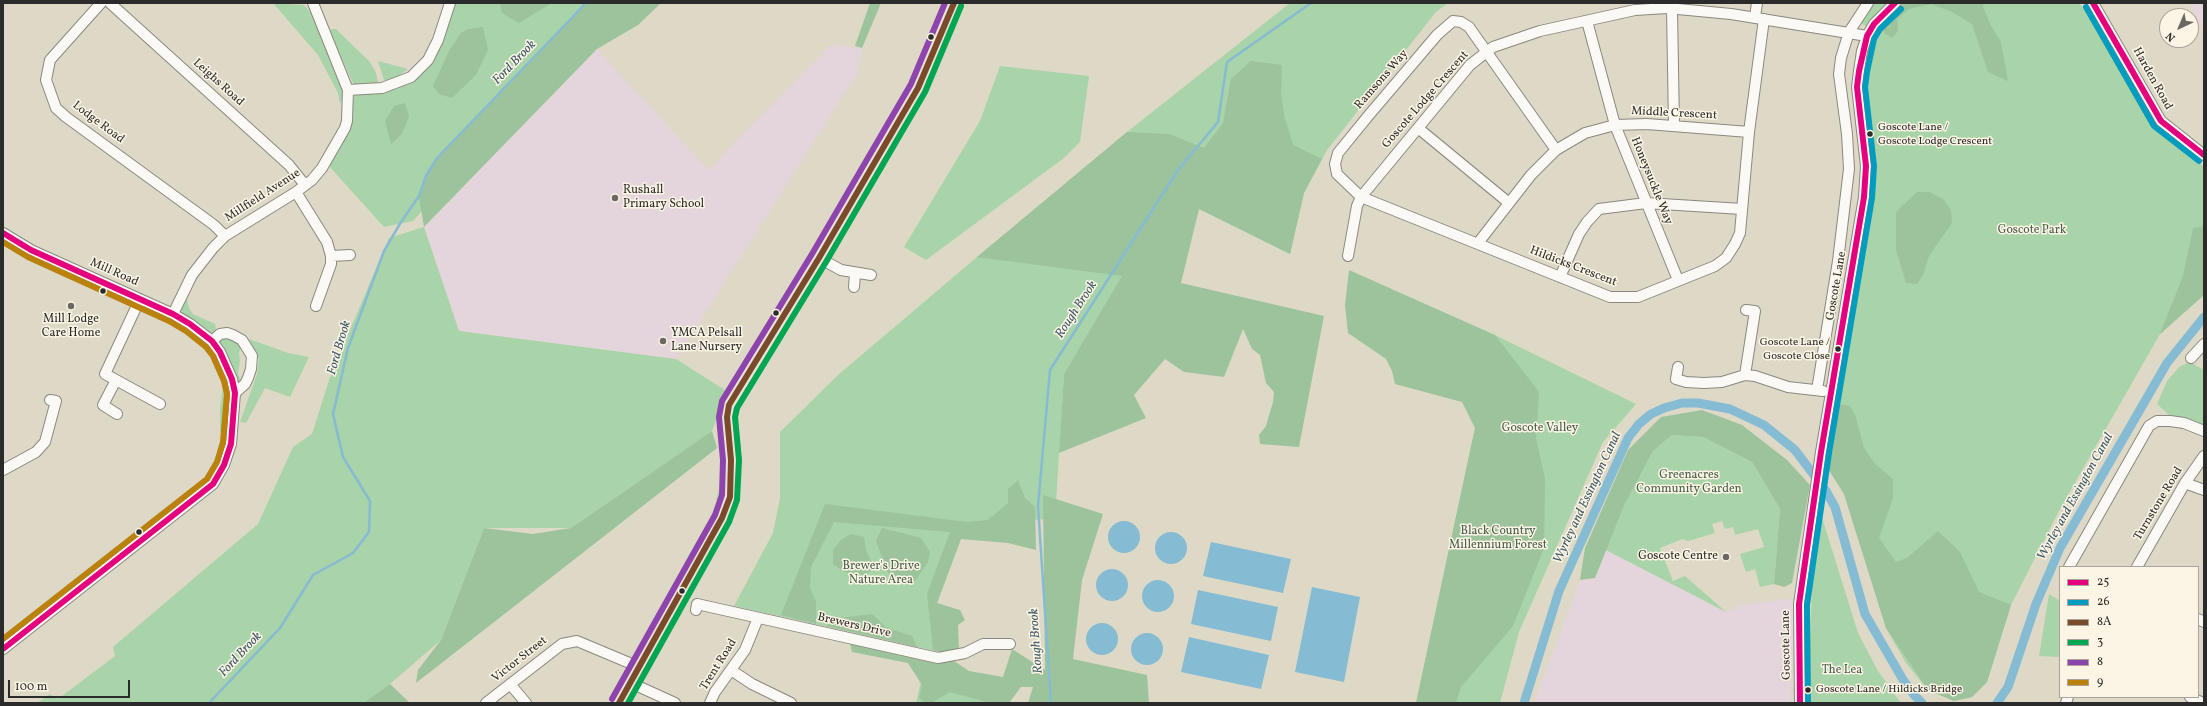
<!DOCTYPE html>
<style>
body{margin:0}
#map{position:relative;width:2207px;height:706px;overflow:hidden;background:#ded9c6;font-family:Vollkorn,serif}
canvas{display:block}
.frame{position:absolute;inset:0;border:4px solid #2b2b2b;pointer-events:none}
.legend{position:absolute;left:2059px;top:566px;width:140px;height:132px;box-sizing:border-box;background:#fcf5e5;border:1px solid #a8a49b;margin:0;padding:5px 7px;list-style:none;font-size:12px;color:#2b2b2b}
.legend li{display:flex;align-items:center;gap:8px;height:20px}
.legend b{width:20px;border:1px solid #a8a49b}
.north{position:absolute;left:2159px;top:8px;width:40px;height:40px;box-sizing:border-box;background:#fcf5e5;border:1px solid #a8a49b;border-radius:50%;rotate:224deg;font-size:11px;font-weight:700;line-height:16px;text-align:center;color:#2b2b2b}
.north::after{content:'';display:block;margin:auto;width:14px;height:18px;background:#6a6861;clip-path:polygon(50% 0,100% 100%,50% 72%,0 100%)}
.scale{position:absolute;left:8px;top:680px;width:122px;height:18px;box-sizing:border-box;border:2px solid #2b2b2b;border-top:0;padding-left:5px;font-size:12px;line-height:14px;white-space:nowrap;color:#2b2b2b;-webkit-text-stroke:3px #fcf5e5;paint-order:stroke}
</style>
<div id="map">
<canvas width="2207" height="706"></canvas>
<div class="frame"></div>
<ul class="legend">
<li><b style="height:5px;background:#e5007d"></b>25</li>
<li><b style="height:5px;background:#049cbe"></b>26</li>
<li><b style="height:5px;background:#7a4b2a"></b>8A</li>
<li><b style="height:5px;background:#00a651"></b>3</li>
<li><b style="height:5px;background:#8e44ad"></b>8</li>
<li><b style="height:5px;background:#ba810d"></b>9</li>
</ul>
<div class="north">N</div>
<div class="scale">100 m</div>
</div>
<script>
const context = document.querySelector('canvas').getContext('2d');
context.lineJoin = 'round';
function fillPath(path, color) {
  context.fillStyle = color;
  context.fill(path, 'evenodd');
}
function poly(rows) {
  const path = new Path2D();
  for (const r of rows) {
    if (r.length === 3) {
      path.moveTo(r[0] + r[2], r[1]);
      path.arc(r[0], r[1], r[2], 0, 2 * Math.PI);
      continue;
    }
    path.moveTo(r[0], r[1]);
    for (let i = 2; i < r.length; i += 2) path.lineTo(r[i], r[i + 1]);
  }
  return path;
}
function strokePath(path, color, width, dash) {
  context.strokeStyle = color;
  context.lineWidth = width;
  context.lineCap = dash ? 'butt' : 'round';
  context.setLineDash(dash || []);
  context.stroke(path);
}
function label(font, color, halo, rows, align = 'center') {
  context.font = font + ' Vollkorn,serif';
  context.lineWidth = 3;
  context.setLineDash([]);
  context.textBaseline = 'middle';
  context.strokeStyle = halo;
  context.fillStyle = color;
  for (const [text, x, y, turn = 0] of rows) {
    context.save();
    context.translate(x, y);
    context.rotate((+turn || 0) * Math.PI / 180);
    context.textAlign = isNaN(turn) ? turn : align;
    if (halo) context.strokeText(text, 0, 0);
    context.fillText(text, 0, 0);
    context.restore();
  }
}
const built = poly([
 [2189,3,2204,3,2204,32,2196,17],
 [831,45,862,48,858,72,676,359,459,331,424,227,597,49,708,170],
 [1606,550,1726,612,1744,604,1792,599,1794,628,1790,703,1534,703,1580,580,1595,578]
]);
const green = poly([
 [273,3,304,5,311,13,329,52,344,94,340,104,338,93,318,55],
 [455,3,608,3,413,221,384,227,329,166,349,125,354,97,358,93,399,87,443,42],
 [1290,3,1448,3,1436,12,1327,150,1304,193,1290,254,1172,195,1064,374,1055,519,967,522,937,603,945,653,734,606,773,533,780,498,780,432,838,375,977,257,1127,132],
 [1873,3,1886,3,1866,26,1860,23],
 [1904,3,2079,3,2094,22,2168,139,2204,167,2204,295,2160,334,2060,509,2011,605,1987,682,1972,697,1954,701,1928,690,1906,663,1886,628,1844,494,1824,462,1863,260,1874,178,1866,108,1868,51,1881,24,1896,8],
 [332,29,336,29,370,62,376,73,378,82,376,84,354,85,330,32],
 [378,61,408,69,390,82,384,80],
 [1000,66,1089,76,1080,142,1064,158,926,260,904,247,980,121],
 [424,227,459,331,676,359,728,392,722,403,712,431,571,528,484,528,441,640,390,684,363,703,37,703,50,694,58,699,115,656,113,647,258,524,293,447,312,434,330,377,389,238],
 [187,299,189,308,193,314,215,324,216,329,215,332,210,333,184,315,181,310],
 [1495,335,1636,404,1603,442,1519,632,1500,703,1416,703],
 [225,337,241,345,239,354,240,360,238,374,241,380,238,383,231,362,219,341],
 [249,339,288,353,309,357,290,397,265,388,246,423,240,422,257,374,259,359],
 [2190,362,2204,370,2204,427,2169,415,2157,404,2167,381,2179,367],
 [226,385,229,387,225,434,223,434,220,432,220,408,223,387],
 [1672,435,1703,437,1752,462,1780,509,1774,584,1760,587,1755,569,1746,572,1740,554,1764,547,1758,529,1735,535,1733,527,1725,529,1722,521,1712,524,1715,533,1688,541,1682,539,1660,548,1673,581,1685,576,1726,612,1606,550,1624,506,1653,451],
 [730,468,724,499,716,500,723,476],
 [1815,495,1858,633,1878,671,1901,703,1808,703],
 [2049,594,2060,601,2060,657,2039,656],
 [925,664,1013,703,916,703]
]);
const forest = poly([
 [500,3,552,3,519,23,502,13],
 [586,3,661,3,638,25,597,49,424,227,419,196,426,176,437,158],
 [870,3,881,3,862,48,855,46],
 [1904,3,1984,3,1983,7,1991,26,2001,42,2008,81,1988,72,1972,24,1952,12,1931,4,1909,9,1897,19,1898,31,1892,38,1884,33,1881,24,1896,8],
 [483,27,488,50,476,75,452,98,439,94,433,86,450,49,461,33,468,29],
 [1251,61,1282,65,1281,93,1284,115,1293,145,1322,159,1304,193,1290,254,1199,209,1181,283,1324,316,1299,447,1260,444,1259,435,1266,426,1273,402,1274,392,1266,383,1260,355,1252,349,1243,329,1224,377,1184,372,1165,359,1134,395,1146,418,1059,453,1064,374,1122,276,977,257,1127,132,1169,134,1204,148,1223,123,1231,79],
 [405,103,409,117,402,134,391,144,385,121,394,106],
 [1917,192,1930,192,1943,199,1951,210,1952,223,1929,256,1923,275,1917,284,1906,283,1896,250,1896,212],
 [2204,226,2204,295,2160,334,2183,276,2193,228],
 [1349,270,1495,335,1539,392,1536,438,1545,479,1544,548,1513,626,1461,687,1456,703,1416,703,1475,428,1462,402,1395,384,1392,371,1386,359,1348,333,1345,305],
 [1835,404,1850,406,1855,415,1864,448,1875,464,1893,479,1893,498,1879,538,1896,562,1907,558,1938,531,1960,552,1979,592,2011,605,1987,682,1972,697,1954,701,1928,690,1886,628,1844,494,1824,462],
 [1702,410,1742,425,1787,460,1810,485,1792,583,1784,587,1774,584,1780,509,1752,462,1703,437,1672,435,1653,451,1624,506,1595,578,1580,580,1585,548,1628,450,1661,417],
 [712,431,717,448,416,683,418,670,441,640,484,528,533,534,571,528],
 [1018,480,1025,498,1035,507,1036,550,1008,543,961,539,937,603,960,610,965,620,958,625,959,652,945,653,933,650,927,594,950,532,834,522,811,567,810,588,816,602,816,624,781,615,825,504,967,522,988,520,1008,503,1008,489],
 [1043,495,1103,514,1082,580,1073,659,1147,675,1149,703,1028,703,1033,687,1021,687,1009,703,990,703,950,692,931,703,925,703,919,698,922,685,908,663,852,652,850,643,951,659,969,671,1003,677,1012,649,1045,670],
 [882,528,921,538,930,552,928,562,915,581,903,582,888,573,876,541],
 [851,534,864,537,866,550,872,563,870,571,864,575,844,572,833,564,833,550,841,540],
 [872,614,887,628,912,636,917,647,826,626,839,618],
 [390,684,410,703,363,703]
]);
const water = poly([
 [1124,537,16],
 [1171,548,16],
 [1211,542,1291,559,1283,593,1203,576],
 [1112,585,16],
 [1158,596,16],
 [1312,587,1360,597,1344,682,1295,672],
 [1198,590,1278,607,1271,641,1191,624],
 [1102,639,16],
 [1147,649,16],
 [1189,637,1269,655,1261,689,1181,672]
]);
const stream = poly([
 [209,703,280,628,313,575,353,553,369,532,370,501,343,457,333,414,348,348,384,251,401,222,419,196,426,176,437,158,586,3],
 [1051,703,1038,506,1050,370,1178,170,1218,122,1227,62,1311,3]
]);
const canal = poly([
 [1524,703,1559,591,1628,438,1639,424,1651,414,1664,408,1682,403,1698,403,1730,409,1764,425,1795,450,1826,491,1835,507,1865,614,1902,678,1914,695,1922,703],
 [1997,703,2008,687,2036,604,2060,548,2167,363,2204,317]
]);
const minor = poly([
 [101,3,50,60,46,80,56,108,66,117,214,225,225,236],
 [110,3,289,165,305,185],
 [2093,3,2161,121,2204,155],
 [1672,9,1674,126],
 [1755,17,1757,3],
 [1587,21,1615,125,1678,280],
 [348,90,382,88,411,77,428,60,438,40,450,3],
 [1418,128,1509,203],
 [1556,150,1469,27,1461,22,1453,21,1437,35,1369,115,1338,153,1335,164,1337,174,1361,197,1610,297,1638,297,1715,266,1726,258,1735,244,1740,233,1749,132,1764,19],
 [296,192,327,242,331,256,331,264,316,306],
 [3,233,31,250,173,314,190,324,212,341,220,352,232,379,235,393,231,444,224,465,213,484,3,649],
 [1478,243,1531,175,1556,150,1585,133,1615,125,1647,124,1749,132],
 [331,256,350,255],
 [1348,256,1357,206,1361,197,1470,65,1493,47,1540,31,1635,10,1667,8,1731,14,1867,36],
 [819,258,841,270,871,275],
 [1560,277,1579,234,1587,222,1599,209,1646,203,1742,209],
 [854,287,855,274],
 [140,299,105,374,160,404],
 [173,314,192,275,213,248,225,236,296,192,312,180,322,168,345,128,347,121,348,90,313,3],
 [212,341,220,334,227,333,233,335,242,340,252,356,251,369,248,378,245,384,235,393],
 [2191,358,2204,344],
 [1678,367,1676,379,1686,382,1704,383,1722,382,1745,375,1755,376,1788,387,1823,391],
 [1745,375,1755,311,1746,310],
 [116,380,103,405,117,414],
 [1817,390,1838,261,1849,169,1847,134,1839,74,1841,58,1849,32,1868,3],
 [3,470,36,452,45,442,56,401,50,400],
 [2185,483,2204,490],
 [2069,567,2149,426,2157,421,2170,421,2184,423,2204,431],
 [2137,567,2185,483,2204,456],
 [696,610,697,604,938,658,965,653,983,644,1010,644],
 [2198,619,2204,622],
 [731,670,752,684,791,703],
 [631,683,675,703],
 [510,684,526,703],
 [2190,697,2201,702],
 [486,703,562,644,577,641,639,667],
 [710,703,715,692,745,650,758,618],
 [1800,703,1799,604,1821,452,1864,197,1866,166,1857,87,1859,71,1862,51,1867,36,1874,24,1895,3],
 [2066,703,2068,697]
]);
const major = poly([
 [619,703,722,518,730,497,731,460,727,417,729,405,819,258,918,88,954,3]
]);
const bus1 = poly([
 [2093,3,2161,121,2204,155],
 [3,233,31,250,173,314,190,324,212,341,220,352,232,379,235,393,231,444,224,465,213,484,3,649],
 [1800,703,1799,604,1821,452,1864,197,1866,166,1857,87,1859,71,1867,36,1874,24,1895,3]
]);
const bus2 = poly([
 [2086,7,2154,126,2199,161],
 [1808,703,1807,605,1829,453,1872,198,1874,166,1865,87,1867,72,1874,39,1880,29,1901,9]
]);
const bus3 = poly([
 [619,703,722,518,730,497,731,460,727,417,729,405,819,258,918,88,954,3]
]);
const bus4 = poly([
 [628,703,729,522,737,500,739,460,735,417,737,408,826,262,925,92,961,6]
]);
const bus5 = poly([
 [612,699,715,515,722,495,723,460,719,417,722,401,812,254,911,84,945,3]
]);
const bus6 = poly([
 [3,242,28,257,169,321,186,331,206,347,213,356,224,381,227,394,223,442,217,462,207,479,3,639]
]);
const markers = [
 [931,37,3.5,"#2b2b2b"],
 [1870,134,3.5,"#2b2b2b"],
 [615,198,4,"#6a6861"],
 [103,291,3.5,"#2b2b2b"],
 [71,306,4,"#6a6861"],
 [776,313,3.5,"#2b2b2b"],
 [663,341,4,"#6a6861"],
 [1838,349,3.5,"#2b2b2b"],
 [139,532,3.5,"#2b2b2b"],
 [1726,557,4,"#6a6861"],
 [682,591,3.5,"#2b2b2b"],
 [1808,690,3.5,"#2b2b2b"]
];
const busNames = [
 ["Goscote Lane /",1878,128],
 ["Goscote Lodge Crescent",1878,142],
 ["Goscote Lane /",1830,343,"right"],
 ["Goscote Close",1830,357,"right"],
 ["Goscote Lane / Hildicks Bridge",1816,690]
];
const streetNames = [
 ["Harden Road",2152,79,61],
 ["Ramsons Way",1382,80,-49],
 ["Leighs Road",218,83,42],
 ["Goscote Lodge Crescent",1426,100,-49],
 ["Middle Crescent",1674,114,3],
 ["Lodge Road",98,123,37],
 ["Honeysuckle Way",1651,181,68],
 ["Millfield Avenue",263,196,-33],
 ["Hildicks Crescent",1573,267,21],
 ["Mill Road",114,273,24],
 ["Goscote Lane",1837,286,-80],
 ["Turnstone Road",2159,504,-59],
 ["Brewers Drive",854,626,13],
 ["Goscote Lane",1787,645,-91],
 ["Victor Street",520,660,-38],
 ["Trent Road",719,665,-58]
];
const poiNames = [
 ["Rushall",623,191],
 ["Primary School",623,205],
 ["Mill Lodge",71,320,"center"],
 ["Care Home",71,334,"center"],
 ["YMCA Pelsall",671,334],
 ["Lane Nursery",671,348],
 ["Goscote Centre",1718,557,"right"]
];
const parkNames = [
 ["Goscote Park",2032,231],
 ["Goscote Valley",1540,429],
 ["Greenacres",1689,476],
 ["Community Garden",1689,490],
 ["Black Country",1498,532],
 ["Millennium Forest",1498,546],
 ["Brewer's Drive",881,567],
 ["Nature Area",881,581],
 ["The Lea",1842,671]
];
const waterNames = [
 ["Ford Brook",515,63,-46],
 ["Rough Brook",1077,310,-57],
 ["Ford Brook",340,348,-74],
 ["Wyrley and Essington Canal",2076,497,-61],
 ["Wyrley and Essington Canal",1588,498,-65],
 ["Rough Brook",1037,641,-94],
 ["Ford Brook",241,655,-47]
];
fillPath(built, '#e4d5dc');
fillPath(green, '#a9d3a8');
fillPath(forest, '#9cc39c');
fillPath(water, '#86bbd4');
strokePath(stream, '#86bbd4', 2.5);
strokePath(canal, '#86bbd4', 9);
strokePath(minor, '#8a887e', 12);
strokePath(major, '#8a887e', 14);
strokePath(minor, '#faf9f6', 10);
strokePath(major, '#ece4db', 12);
strokePath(bus1, '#e5007d', 6);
strokePath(bus2, '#049cbe', 6);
strokePath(bus3, '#7a4b2a', 6);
strokePath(bus4, '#00a651', 6);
strokePath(bus5, '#8e44ad', 6);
strokePath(bus6, '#ba810d', 6);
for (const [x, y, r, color] of markers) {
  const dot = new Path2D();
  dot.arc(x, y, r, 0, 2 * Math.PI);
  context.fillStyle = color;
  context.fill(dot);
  strokePath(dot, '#fcf5e5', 1.5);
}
label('11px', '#2b2b2b', '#fcf5e5', busNames, 'left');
label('12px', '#2b2b2b', '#fcf5e5', streetNames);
label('12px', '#2b2b2b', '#fcf5e5', poiNames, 'left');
label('12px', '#445c49', '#fcf5e5', parkNames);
label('italic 13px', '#3e5968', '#fcf5e5', waterNames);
</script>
